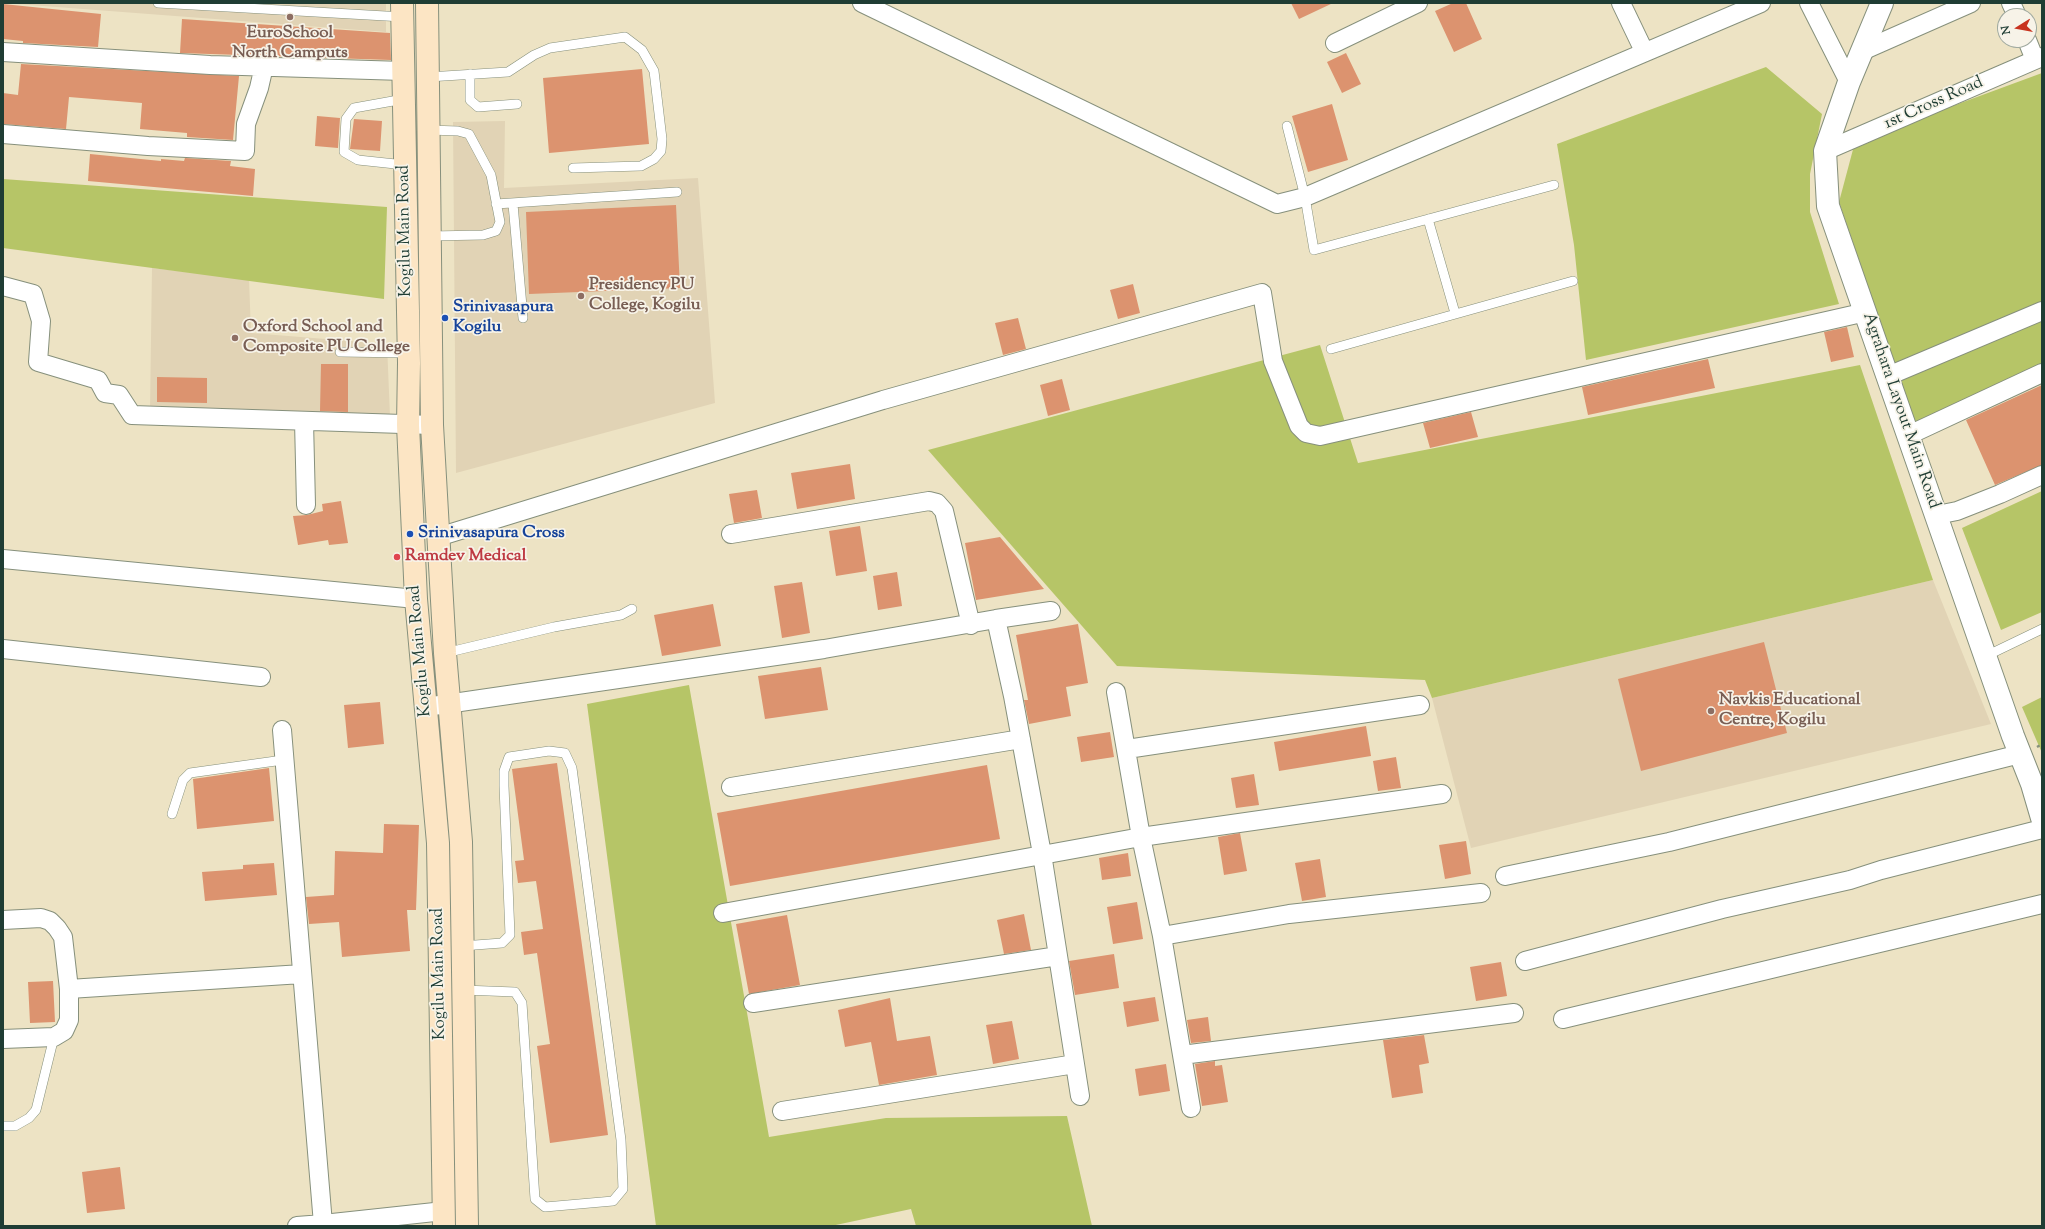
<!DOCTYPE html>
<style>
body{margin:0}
#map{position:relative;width:2045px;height:1229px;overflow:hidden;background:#ede3c4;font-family:"Sorts Mill Goudy",serif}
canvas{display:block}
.frame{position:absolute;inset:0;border:4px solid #1f3d34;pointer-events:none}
.north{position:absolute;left:1997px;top:8px;width:40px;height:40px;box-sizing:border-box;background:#f7f3e8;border:1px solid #a1aaa0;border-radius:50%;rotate:259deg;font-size:11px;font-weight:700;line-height:16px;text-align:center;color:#1f3d34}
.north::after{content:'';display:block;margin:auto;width:14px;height:18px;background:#c8321e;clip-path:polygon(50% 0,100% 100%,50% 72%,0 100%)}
</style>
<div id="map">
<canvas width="2045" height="1229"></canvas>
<div class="frame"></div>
<div class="north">N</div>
</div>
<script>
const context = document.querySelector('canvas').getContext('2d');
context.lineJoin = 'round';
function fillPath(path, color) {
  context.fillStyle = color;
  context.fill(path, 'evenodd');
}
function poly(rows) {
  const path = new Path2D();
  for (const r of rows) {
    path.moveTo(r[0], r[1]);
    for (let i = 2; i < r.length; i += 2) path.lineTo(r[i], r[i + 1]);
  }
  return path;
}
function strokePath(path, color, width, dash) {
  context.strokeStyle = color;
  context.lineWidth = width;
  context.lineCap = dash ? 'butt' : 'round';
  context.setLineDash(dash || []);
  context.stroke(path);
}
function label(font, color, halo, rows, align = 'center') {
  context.font = font + ' "Sorts Mill Goudy",serif';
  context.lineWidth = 3.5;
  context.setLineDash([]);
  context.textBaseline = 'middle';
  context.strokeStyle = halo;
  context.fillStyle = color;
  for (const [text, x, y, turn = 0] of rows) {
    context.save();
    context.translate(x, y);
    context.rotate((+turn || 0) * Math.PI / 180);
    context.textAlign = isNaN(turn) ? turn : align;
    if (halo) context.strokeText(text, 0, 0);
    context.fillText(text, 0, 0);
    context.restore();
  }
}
const built = poly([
 [4,3,386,3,386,32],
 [505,121,504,188,698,178,715,403,456,473,453,122],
 [152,268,249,279,251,333,387,344,390,416,150,410],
 [1933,580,1991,724,1471,848,1432,698]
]);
const green = poly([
 [1766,67,1822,114,1810,174,1810,212,1839,304,1586,360,1574,245,1557,144],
 [2042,73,2042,364,1915,424,1839,202,1855,142],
 [3,179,387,207,384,299,3,248],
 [1320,345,1358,463,1860,365,1933,580,1432,698,1425,680,1117,666,928,450],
 [2042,491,2042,612,2001,630,1962,528],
 [689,685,769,1137,886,1118,1067,1116,1092,1226,916,1226,911,1209,831,1226,656,1226,587,704],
 [2042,697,2042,753,2022,707]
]);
const building = poly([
 [1291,3,1333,3,1299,19],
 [1453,3,1466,3,1482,39,1454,52,1435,11],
 [3,4,101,14,98,47,23,43,23,41,3,39],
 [182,19,390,33,391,60,180,53],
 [1346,53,1361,84,1342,93,1327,62],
 [21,64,239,76,233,140,187,137,187,133,140,129,142,103,69,97,66,129,3,124,3,93,18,95],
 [642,69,649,144,549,153,543,78],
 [1332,104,1348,160,1308,172,1292,116],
 [317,116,340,118,338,148,315,146],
 [354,119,382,121,380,151,350,149],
 [90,154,161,161,161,159,184,161,185,158,231,161,230,166,255,169,253,196,88,181],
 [676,205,680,288,529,294,526,212],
 [1133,284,1140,313,1118,319,1110,290],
 [1018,318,1026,349,1003,355,995,323],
 [1847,327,1854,357,1831,362,1824,332],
 [1708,359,1715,388,1588,415,1582,387],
 [321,364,348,364,348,412,320,411],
 [157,377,207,378,207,403,157,402],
 [1062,379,1070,410,1048,416,1040,385],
 [2042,385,2042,465,1995,485,1966,420],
 [1471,412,1478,437,1430,448,1423,423],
 [850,464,855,499,797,509,791,473],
 [757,490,762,518,734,523,729,494],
 [341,501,348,543,329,545,328,540,298,545,293,516,307,515,323,511,322,504],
 [860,526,867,571,836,576,829,531],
 [1000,537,1044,589,976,600,965,543],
 [897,572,902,606,878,610,873,576],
 [802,582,810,633,782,638,774,586],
 [713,604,721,646,662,656,654,615],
 [1078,624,1088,683,1066,687,1071,716,1029,724,1024,700,1028,700,1016,635],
 [1764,642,1787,733,1641,771,1618,679],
 [821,667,828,710,765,719,758,676],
 [380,702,384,744,348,748,344,705],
 [1366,726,1371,756,1279,771,1274,742],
 [1110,732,1114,757,1081,762,1077,737],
 [1396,757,1401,788,1378,791,1373,761],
 [557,763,608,1135,550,1143,537,1046,550,1044,537,953,524,955,521,932,543,929,536,881,518,883,515,861,524,860,512,769],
 [987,765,1000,839,730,886,717,813],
 [269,768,274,821,197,829,193,779],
 [1254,774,1259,805,1236,808,1231,778],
 [384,824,419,825,416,910,407,910,410,951,342,957,339,922,309,924,306,897,334,895,335,851,383,853],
 [1240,833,1247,871,1224,875,1218,837],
 [1466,841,1471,874,1445,879,1439,845],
 [1128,853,1131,876,1102,880,1099,858],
 [1320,859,1326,897,1302,901,1295,863],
 [274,863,277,895,205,901,202,872,243,869,243,865],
 [1137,902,1143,939,1113,944,1107,907],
 [1024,914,1031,950,1004,954,997,920],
 [787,915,800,985,749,994,736,924],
 [1114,954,1119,988,1075,995,1069,961],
 [1501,962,1507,996,1476,1001,1470,967],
 [53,981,55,1022,30,1023,28,982],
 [1155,997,1159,1021,1127,1027,1123,1002],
 [890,998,897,1041,930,1036,937,1075,879,1085,871,1042,845,1047,838,1010],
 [1208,1017,1211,1041,1191,1043,1187,1020],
 [1012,1021,1019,1059,993,1064,986,1025],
 [1424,1035,1429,1063,1419,1065,1423,1093,1392,1098,1383,1040],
 [1215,1061,1215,1066,1222,1065,1228,1102,1202,1106,1195,1064],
 [1166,1064,1170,1091,1139,1096,1135,1069],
 [120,1167,125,1209,87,1213,82,1172]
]);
const path = poly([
 [2037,747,2042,744]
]);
const service = poly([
 [158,3,403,17],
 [470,74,470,100,478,107,517,104],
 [428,77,508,72,534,55,550,48,625,37,642,50,654,71,662,139,661,151,654,159,641,166,573,168],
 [404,99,354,108,346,119,344,152,358,160,405,165],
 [1287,126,1305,197,1314,250,1554,185],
 [429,130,458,131,469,134,491,175,500,222,496,231,483,235,430,236],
 [496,204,677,192],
 [513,204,523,318],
 [1428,219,1455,313],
 [1331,349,1573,281],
 [340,352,409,353],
 [445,653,554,627,621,615,632,609],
 [1986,656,2042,629],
 [172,814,183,780,190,773,283,760],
 [462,946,502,943,510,935,504,786,504,771,509,757,549,751,565,753,572,768,621,1140,623,1189,613,1201,545,1207,535,1199,522,1003,515,992,463,990],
 [3,1126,15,1126,29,1118,36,1110,54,1037]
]);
const minor = poly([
 [862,3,1277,204,1305,197,1761,3],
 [1621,3,1644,51],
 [1809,3,1849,82],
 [2011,3,2017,16],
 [2027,40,2035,60],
 [1335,43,1418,3],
 [1862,51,1971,3],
 [3,52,210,65,403,71],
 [3,134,148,146,245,151,246,124,259,88,264,66],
 [1825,151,2042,57],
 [3,286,33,294,41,321,38,362,98,380,105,393,119,395,132,415,432,425],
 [1888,376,2042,311],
 [304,421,306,505],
 [1909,435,2042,373],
 [1937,515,1957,511,2000,494,2042,475],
 [731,534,929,501,937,503,944,511,971,625],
 [438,537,883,400,1262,293,1273,361,1299,426,1306,433,1320,436,1866,312],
 [3,559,416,599],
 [1051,611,996,619,1013,696,1042,854,1080,1096],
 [3,649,261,677],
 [1116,692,1141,837,1162,936],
 [426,707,824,649,996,619],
 [282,730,323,1224,444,1211],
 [1127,749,1420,705],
 [731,787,1021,739],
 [1505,876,1669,842,2020,754],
 [1481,893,1289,914,1162,936,1182,1055,1514,1013],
 [723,913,1141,837,1442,794],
 [3,920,41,918,50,921,57,928,63,937,69,989],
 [1525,961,1722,909,1850,880,1881,870,2042,829],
 [753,1003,1058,956],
 [1563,1019,2042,904],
 [3,1039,54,1037,64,1031,69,1020,69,989,302,974],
 [1182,1055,1191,1108],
 [782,1111,1075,1064],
 [297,1226,323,1224]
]);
const tertiary = poly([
 [1882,3,1849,82,1825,151,1828,206,2013,736,2032,784,2042,818]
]);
const secondary = poly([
 [402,3,409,363,408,425,416,599,438,843,444,1226],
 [427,3,432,425,445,653,461,842,467,1226]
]);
const markers = [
 [290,17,4,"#8d6e63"],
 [581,296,4,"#8d6e63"],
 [445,318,4,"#1a4fb4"],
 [235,338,4,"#8d6e63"],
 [410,534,4,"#1a4fb4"],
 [397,557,4,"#e0444e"],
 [1711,711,4,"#8d6e63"]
];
const educationNames = [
 ["EuroSchool",290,34,"center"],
 ["North Camputs",290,54,"center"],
 ["Presidency PU",589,286],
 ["College, Kogilu",589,306],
 ["Oxford School and",243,328],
 ["Composite PU College",243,348],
 ["Navkis Educational",1719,701],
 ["Centre, Kogilu",1719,721]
];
const streetNames = [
 ["1st Cross Road",1934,104,-24],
 ["Kogilu Main Road",406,231,-91],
 ["Agrahara Layout Main Road",1900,411,71],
 ["Kogilu Main Road",421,651,-95],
 ["Kogilu Main Road",440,974,-91]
];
const transitNames = [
 ["Srinivasapura",453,308],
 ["Kogilu",453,328],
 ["Srinivasapura Cross",418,534]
];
const healthNames = [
 ["Ramdev Medical",405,557]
];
fillPath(built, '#e1d3b5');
fillPath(green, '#b6c567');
fillPath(building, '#dc936f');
strokePath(service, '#86907c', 10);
strokePath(minor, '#86907c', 20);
strokePath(tertiary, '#86907c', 24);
strokePath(secondary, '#86907c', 24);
strokePath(path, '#86907c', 2.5, [3, 3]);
strokePath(service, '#fff', 9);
strokePath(minor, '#fff', 18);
strokePath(tertiary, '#fff', 22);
strokePath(secondary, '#fce5c4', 22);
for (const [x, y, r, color] of markers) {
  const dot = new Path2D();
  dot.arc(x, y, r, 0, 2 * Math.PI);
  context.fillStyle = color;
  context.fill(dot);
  strokePath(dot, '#f7f3e8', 1.5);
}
label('bold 17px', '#785e54', '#f7f3e8', educationNames, 'left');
label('17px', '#1f3d34', '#f7f3e8', streetNames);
label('bold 17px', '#164399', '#f7f3e8', transitNames, 'left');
label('bold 17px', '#be3a42', '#f7f3e8', healthNames, 'left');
</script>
